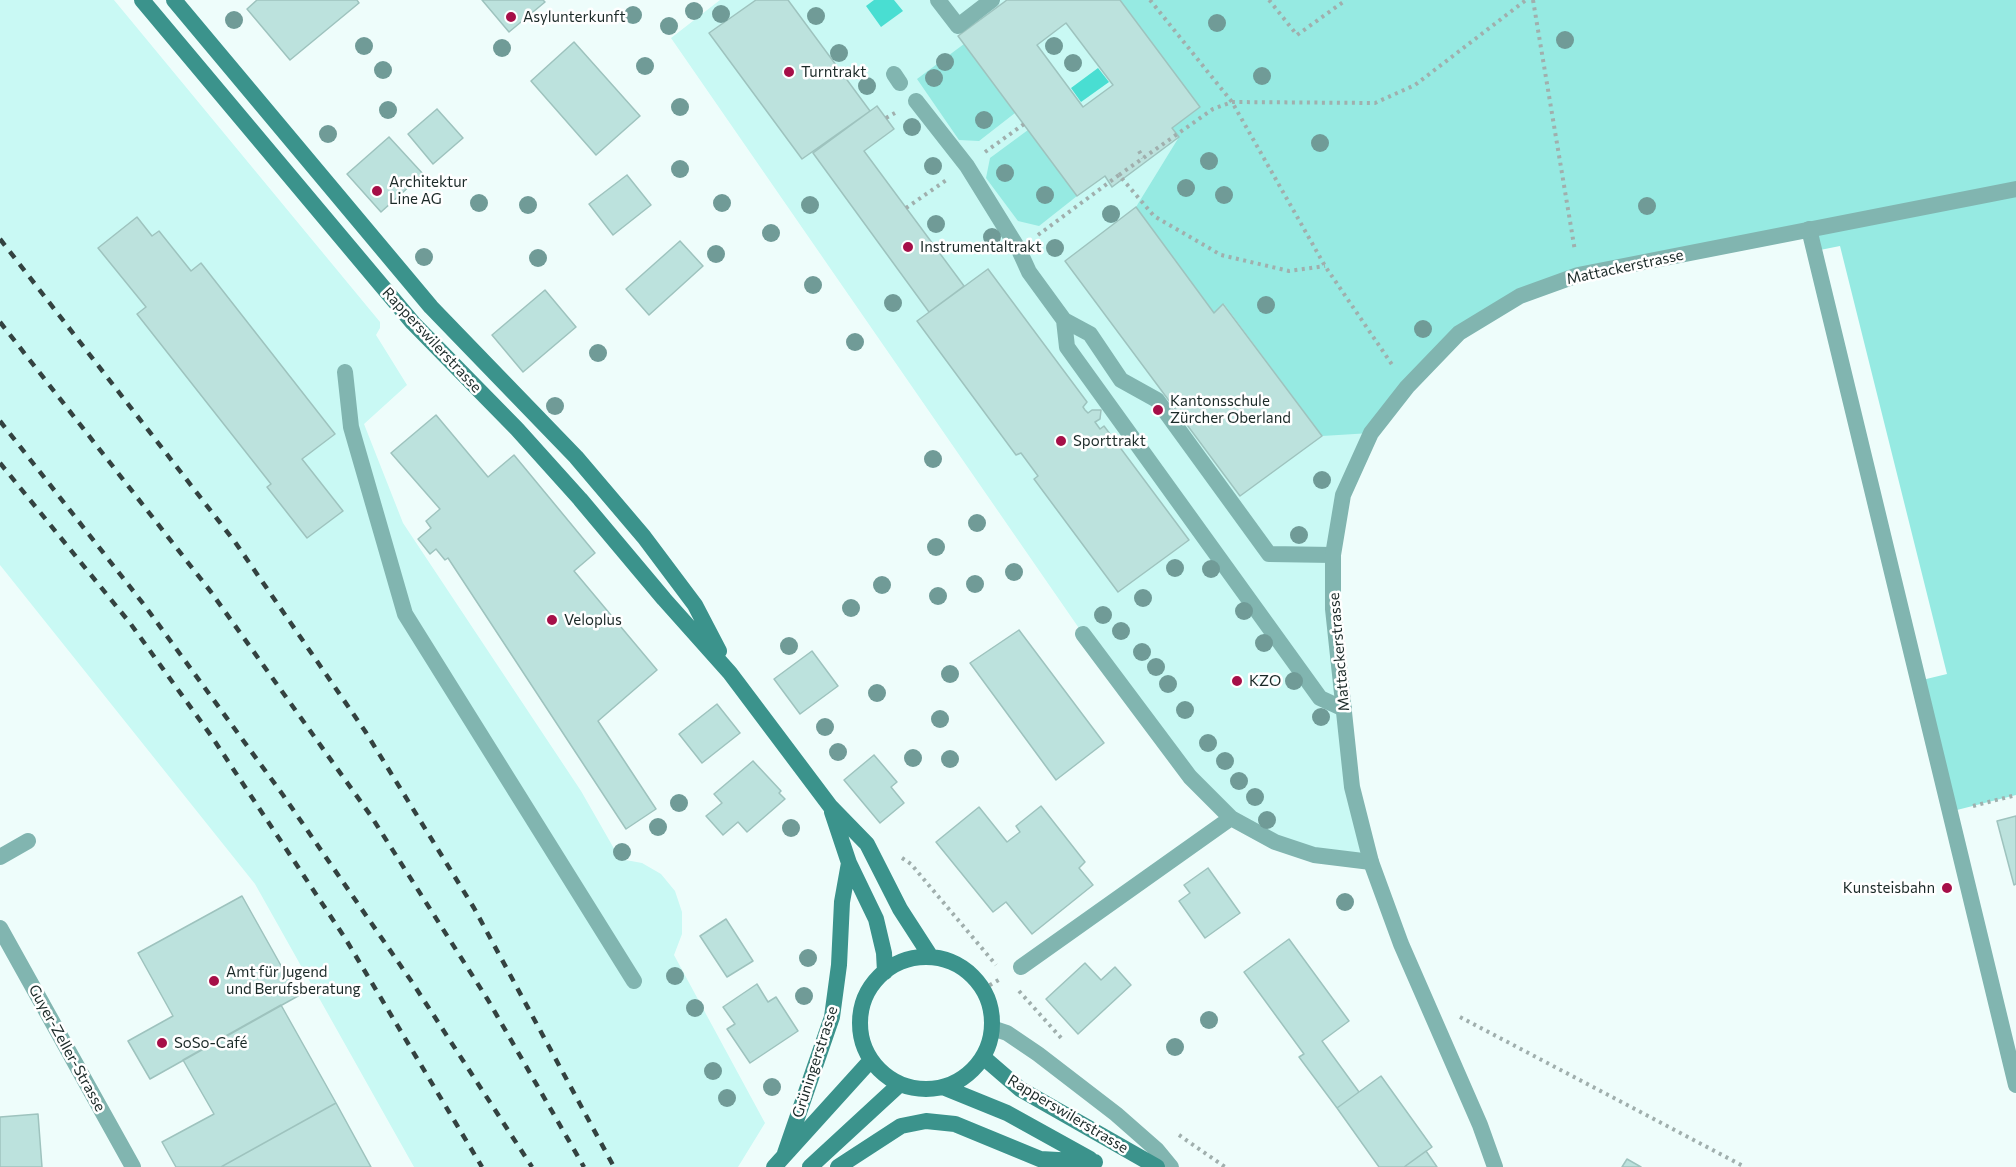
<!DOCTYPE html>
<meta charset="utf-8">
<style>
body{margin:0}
canvas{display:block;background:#eefdfb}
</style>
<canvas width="2016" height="1167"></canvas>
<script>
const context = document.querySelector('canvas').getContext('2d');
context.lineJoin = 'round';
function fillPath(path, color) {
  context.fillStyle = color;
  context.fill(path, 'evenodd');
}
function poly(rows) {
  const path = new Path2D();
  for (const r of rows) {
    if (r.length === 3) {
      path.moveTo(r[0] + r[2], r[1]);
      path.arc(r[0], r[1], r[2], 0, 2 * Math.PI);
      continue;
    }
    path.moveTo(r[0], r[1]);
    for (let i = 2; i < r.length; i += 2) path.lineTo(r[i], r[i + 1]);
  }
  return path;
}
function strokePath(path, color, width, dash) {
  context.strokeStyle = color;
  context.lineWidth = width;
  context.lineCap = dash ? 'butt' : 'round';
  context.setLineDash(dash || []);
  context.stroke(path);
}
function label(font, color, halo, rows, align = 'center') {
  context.font = font + ' Commissioner,sans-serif';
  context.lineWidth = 5;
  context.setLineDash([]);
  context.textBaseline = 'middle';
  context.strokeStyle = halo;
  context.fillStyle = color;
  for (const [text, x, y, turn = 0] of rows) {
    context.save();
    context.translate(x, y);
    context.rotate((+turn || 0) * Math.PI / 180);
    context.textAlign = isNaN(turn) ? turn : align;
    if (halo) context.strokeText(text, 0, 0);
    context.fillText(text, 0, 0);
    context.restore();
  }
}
const built = poly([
 [0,0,114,0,380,322,380,328,376,335,407,385,364,424,403,523,581,791,620,859,642,863,661,874,675,891,682,912,682,934,674,955,765,1123,738,1167,414,1167,255,884,0,565],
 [720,0,1692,0,1459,333,1407,387,1343,495,1333,609,1371,862,1314,855,1231,818,1083,634,671,38]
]);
const green = poly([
 [1120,0,2016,0,2016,795,1949,812,1918,681,1947,674,1840,246,1815,251,1809,229,1578,275,1459,333,1371,433,1322,436,1224,304,1214,313,1136,207,1179,137,1172,128,1200,107],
 [964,44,1015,113,979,141,959,140,917,79],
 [1028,130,1077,196,1039,226,1018,221,986,178,990,158]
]);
const water = poly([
 [874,0,894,0,903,11,881,27,866,6],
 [1098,68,1109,82,1081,102,1071,88]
]);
const building = poly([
 [257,0,357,0,359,3,290,60,247,9,257,0],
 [482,0,543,0,545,2,509,32,482,0],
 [756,0,788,0,870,111,802,159,709,33,756,0],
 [1007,0,1120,0,1200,107,1172,128,1179,137,1112,187,1105,176,1077,196,958,36,1007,0],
 [1066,23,1113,85,1083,107,1037,45,1066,23],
 [574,42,640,116,596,155,531,81,574,42],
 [877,106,894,129,864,151,964,286,929,312,813,153,877,106],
 [437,109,463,138,433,164,408,134,437,109],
 [389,137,423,174,381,212,347,174,389,137],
 [627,175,651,205,613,235,589,204,627,175],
 [1136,207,1214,313,1223,304,1322,436,1240,496,1065,261,1136,207],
 [137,217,152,236,159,231,191,271,201,263,335,434,302,459,343,511,307,538,267,487,271,484,137,314,146,307,98,248,137,217],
 [680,241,703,266,649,315,626,289,680,241],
 [988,269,1087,402,1083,407,1085,410,1088,413,1092,410,1101,410,1100,419,1095,422,1100,429,1104,426,1189,540,1118,592,1034,479,1038,476,1021,453,1016,455,917,321,988,269],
 [545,290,576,327,523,372,492,335,545,290],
 [436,415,488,477,514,455,595,553,574,571,657,670,598,721,656,809,626,829,448,558,445,560,436,549,430,554,418,539,431,528,426,521,440,509,391,453,436,415],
 [1019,630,1104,743,1056,780,970,663,1019,630],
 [812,651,838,686,800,714,774,679,812,651],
 [717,704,740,733,702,763,679,734,717,704],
 [874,755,897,782,891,787,904,803,880,823,844,780,874,755],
 [753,761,781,791,779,793,785,799,747,832,738,822,723,835,706,816,722,803,714,794,753,761],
 [1041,806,1085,862,1079,868,1093,885,1032,934,1006,902,993,912,936,842,979,807,1007,842,1020,832,1016,826,1041,806],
 [2016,816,2016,884,2014,885,1997,821,2016,816],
 [1208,868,1240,913,1205,938,1179,901,1190,893,1184,885,1208,868],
 [242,896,298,996,150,1079,128,1041,173,1016,138,953,242,896],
 [726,919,753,961,727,977,700,936,726,919],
 [1289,939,1349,1021,1322,1041,1359,1092,1337,1108,1299,1057,1304,1054,1244,972,1289,939],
 [1085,963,1101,980,1115,967,1131,985,1078,1034,1046,999,1085,963],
 [757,984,768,1002,776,997,798,1031,750,1063,727,1029,735,1024,723,1007,757,984],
 [281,1005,336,1103,221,1167,176,1167,162,1142,214,1114,183,1060,281,1005],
 [1381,1076,1432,1147,1404,1167,1379,1167,1337,1108,1381,1076],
 [336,1103,371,1167,221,1167,336,1103],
 [38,1114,42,1167,0,1167,0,1117,38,1114],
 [1426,1151,1437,1167,1404,1167,1426,1151],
 [1627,1159,1641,1167,1622,1167,1627,1159]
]);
const path = poly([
 [1150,0,1232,102,1325,266,1393,366],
 [1269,0,1297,35,1346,0],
 [1533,0,1575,251],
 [886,118,895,113],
 [1139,151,1143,158],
 [985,152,1024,124],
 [1119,175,1213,109,1232,102,1375,103,1415,85,1526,0],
 [906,208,948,179],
 [1038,235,1119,175,1154,216,1221,255,1289,271,1325,266],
 [1973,806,2016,795],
 [902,858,911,864,996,965],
 [983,989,1002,978],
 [1019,991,1062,1039],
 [1460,1017,1745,1167],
 [1179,1135,1225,1167]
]);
const service = poly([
 [1809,229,2016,1085],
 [345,372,351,427,405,614,634,981],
 [1083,634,1190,777,1231,818,1275,842,1314,855,1371,862],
 [0,857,28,841],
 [1021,967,1231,818],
 [992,1028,1007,1033,1038,1054,1116,1114,1157,1150,1171,1167]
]);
const pedestrian = poly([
 [938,0,958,26,992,0],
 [894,74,900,83],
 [916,101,967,166,1019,250,1029,272,1064,320,1067,347,1320,698,1344,709],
 [1064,320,1090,334,1121,380,1157,400,1269,554,1333,555]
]);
const minor = poly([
 [0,928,133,1167],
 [1495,1167,1480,1125,1401,944,1371,862,1352,787,1333,609,1333,555,1343,495,1371,433,1407,387,1459,333,1520,296,1578,275,2016,189]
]);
const secondary = poly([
 [142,0,413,323,517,429,580,499,664,599,730,673,830,806,867,844,900,909,931,957],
 [174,0,431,307,576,457,644,537,695,605,719,651],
 [832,812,849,863,876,919,884,953,885,972],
 [926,1023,66],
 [983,1057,1020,1089,1157,1167],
 [943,1087,1007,1113,1090,1159],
 [785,1153,832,1017,839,965,842,902,849,863],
 [774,1167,871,1060],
 [810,1167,900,1084],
 [838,1167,901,1126,926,1121,955,1124,1040,1159,1095,1162]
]);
const rail = poly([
 [0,239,235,542,365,731,474,908,614,1167],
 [0,322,211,592,371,816,488,1000,584,1167],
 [0,421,145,606,283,795,414,985,532,1167],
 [0,463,130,623,212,737,345,938,482,1167]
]);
const trees = [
 [694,11],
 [721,14],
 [633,15],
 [816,16],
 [234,20],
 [1217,23],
 [669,26],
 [1565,40],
 [364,46],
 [1054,46],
 [502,48],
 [839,53],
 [945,62],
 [1073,63],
 [645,66],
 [383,70],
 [1262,76],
 [934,78],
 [867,86],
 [680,107],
 [388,110],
 [984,120],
 [912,127],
 [328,134],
 [1320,143],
 [1209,161],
 [933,166],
 [680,169],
 [1005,173],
 [1186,188],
 [1045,195],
 [1224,195],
 [479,203],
 [722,203],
 [528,205],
 [810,205],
 [1647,206],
 [1111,214],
 [936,224],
 [771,233],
 [992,237],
 [1055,248],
 [716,254],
 [424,257],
 [538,258],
 [813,285],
 [893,303],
 [1266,305],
 [1423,329],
 [855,342],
 [598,353],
 [555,406],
 [933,459],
 [1322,480],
 [977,523],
 [1299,535],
 [936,547],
 [1175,568],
 [1211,569],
 [1014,572],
 [975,584],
 [882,585],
 [938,596],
 [1143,598],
 [851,608],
 [1244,611],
 [1103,615],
 [1121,631],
 [1264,643],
 [789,646],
 [1142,652],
 [1156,667],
 [950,674],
 [1294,681],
 [1168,684],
 [877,693],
 [1185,710],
 [1321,717],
 [940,719],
 [825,727],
 [1208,743],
 [838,752],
 [913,758],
 [950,759],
 [1225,761],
 [1239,781],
 [1255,797],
 [679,803],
 [1267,820],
 [658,827],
 [791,828],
 [622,852],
 [1345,902],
 [808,958],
 [675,976],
 [804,996],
 [695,1008],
 [1209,1020],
 [1175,1047],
 [713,1071],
 [772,1087],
 [727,1098]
];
const markers = [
 [511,17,6,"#a60f48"],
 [789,72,6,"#a60f48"],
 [377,191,6,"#a60f48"],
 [908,247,6,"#a60f48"],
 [1158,410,6,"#a60f48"],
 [1061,441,6,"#a60f48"],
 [552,620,6,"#a60f48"],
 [1237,681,6,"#a60f48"],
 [1947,888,6,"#a60f48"],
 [214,981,6,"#a60f48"],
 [162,1043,6,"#a60f48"]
];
const poiNames = [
 ["Asylunterkunft",523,17],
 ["Turntrakt",801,72],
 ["Architektur",389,182],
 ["Line AG",389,199],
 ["Instrumentaltrakt",920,247],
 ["Kantonsschule",1170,401],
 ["Zürcher Oberland",1170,418],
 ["Sporttrakt",1073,441],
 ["Veloplus",564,620],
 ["KZO",1249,681],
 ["Kunsteisbahn",1935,888,"right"],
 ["Amt für Jugend",226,972],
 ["und Berufsberatung",226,989],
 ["SoSo-Café",174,1043]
];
const streetNames = [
 ["Mattackerstrasse",1625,267,-12],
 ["Rapperswilerstrasse",432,340,47],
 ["Mattackerstrasse",1339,652,-95],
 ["Guyer-Zeller-Strasse",67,1048,61],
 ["Grüningerstrasse",815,1062,-72],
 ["Rapperswilerstrasse",1068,1114,31]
];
fillPath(built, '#c9f9f4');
fillPath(green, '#96eae2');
fillPath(water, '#49ded2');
fillPath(building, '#bce2dd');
strokePath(building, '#9ec3be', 1.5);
strokePath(path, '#a0afad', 4, [3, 4.5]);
strokePath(service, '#81b5b0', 16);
strokePath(pedestrian, '#81b5b0', 16);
strokePath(minor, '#81b5b0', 16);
strokePath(secondary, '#3b938c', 16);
strokePath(rail, '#334240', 4.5, [8, 8]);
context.fillStyle = '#709b97';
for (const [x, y] of trees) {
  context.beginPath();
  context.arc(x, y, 9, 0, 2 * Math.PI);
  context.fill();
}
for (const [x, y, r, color] of markers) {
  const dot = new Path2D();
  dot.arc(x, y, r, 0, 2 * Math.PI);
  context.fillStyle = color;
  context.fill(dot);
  strokePath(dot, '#fff', 2);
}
label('15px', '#1b2a28', '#fff', poiNames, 'left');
label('15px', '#1b2a28', '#fff', streetNames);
</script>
